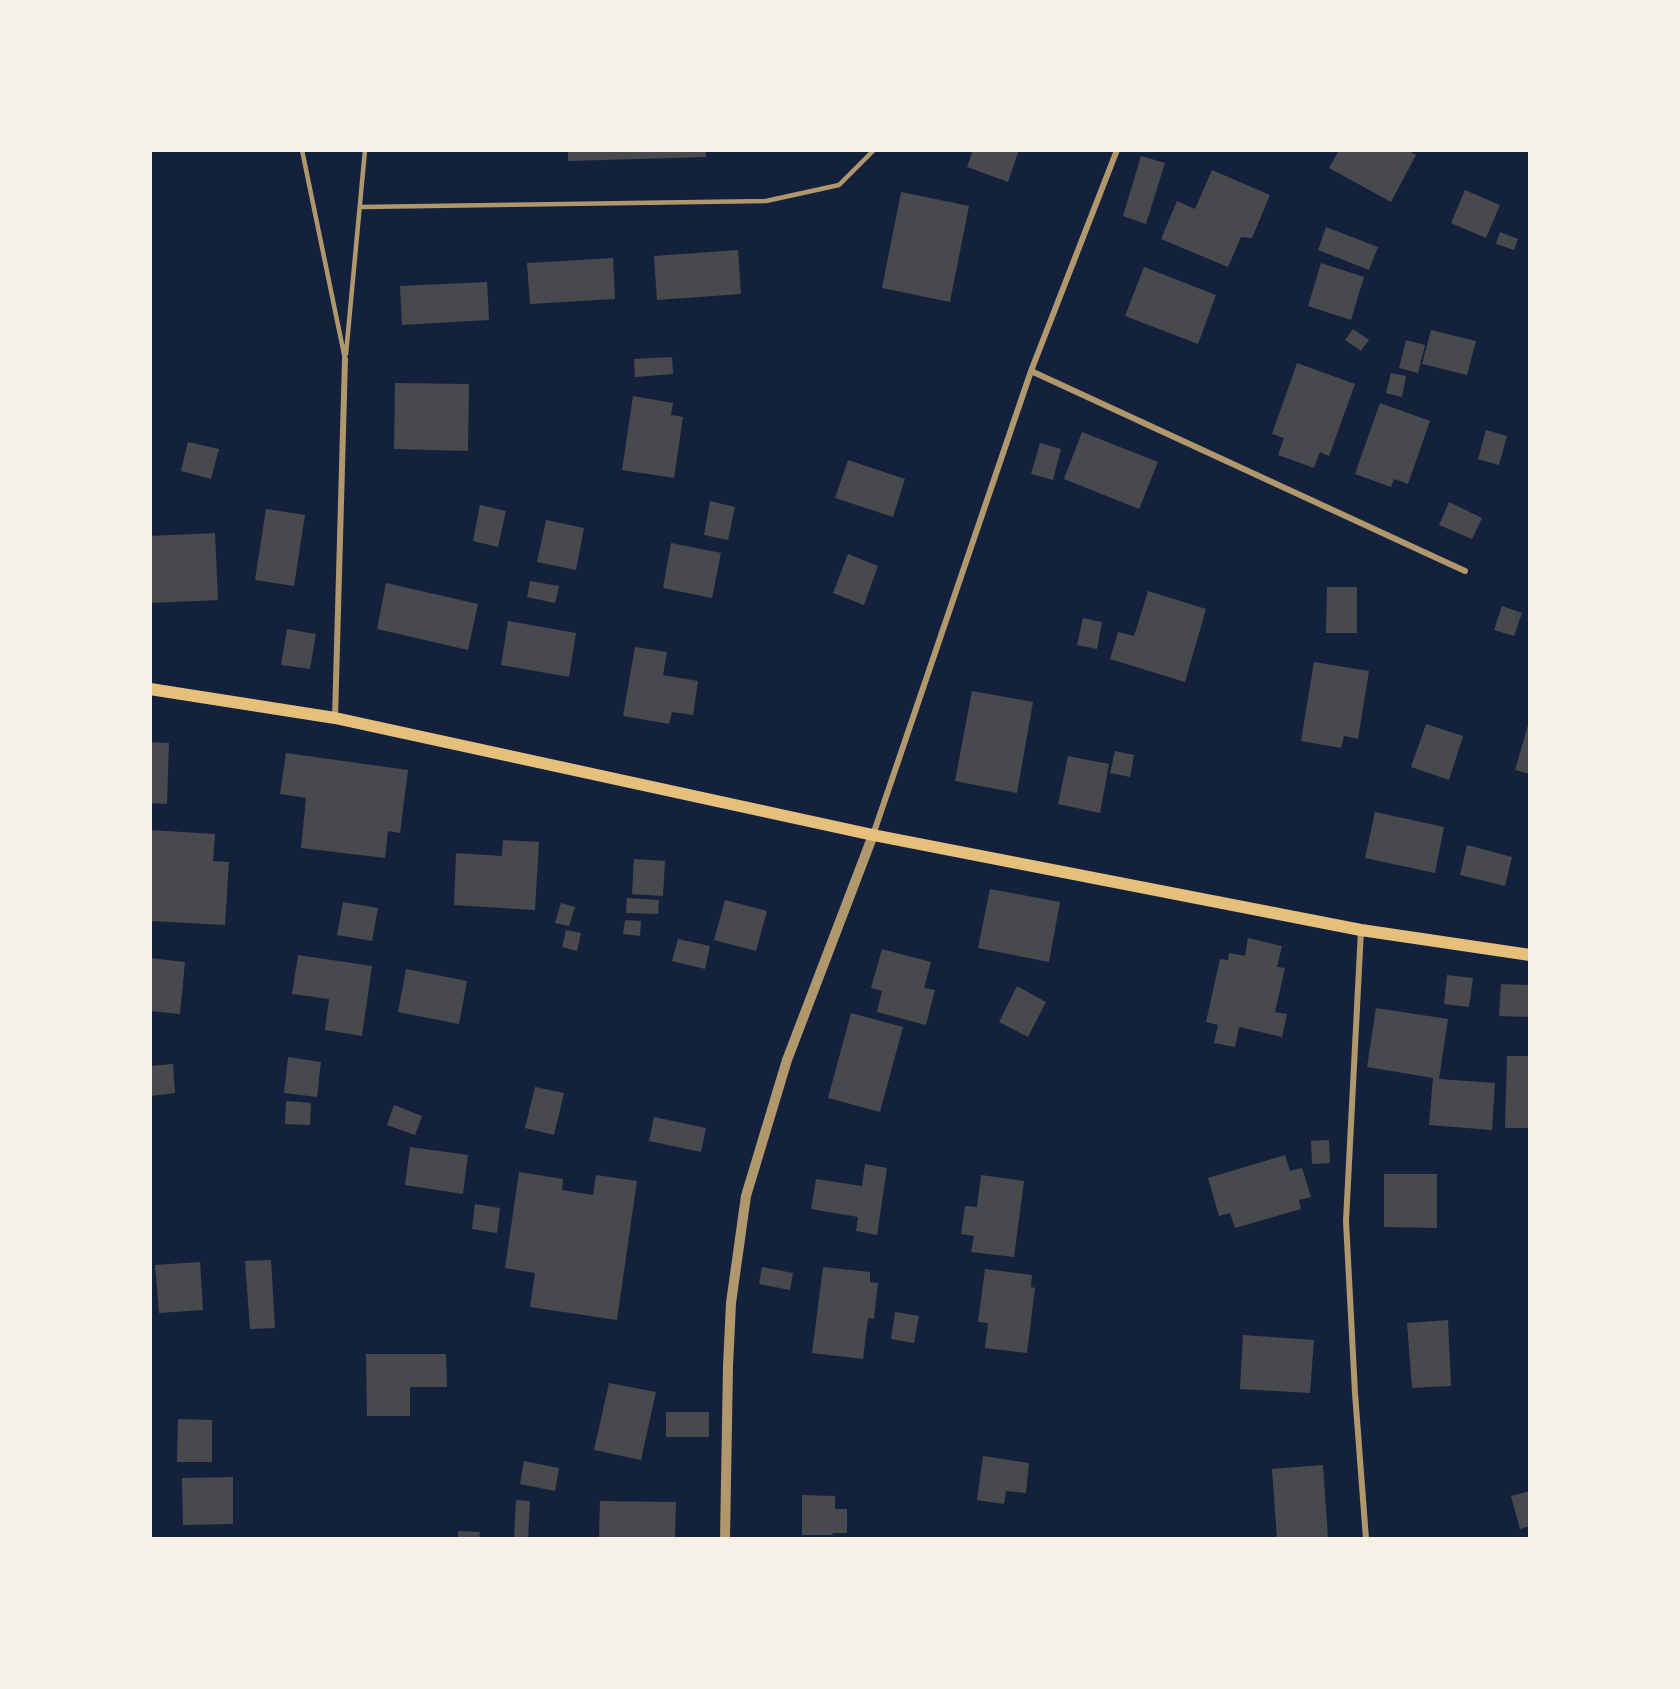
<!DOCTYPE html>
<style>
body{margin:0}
#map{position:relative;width:1680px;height:1689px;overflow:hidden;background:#14213d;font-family:Rubik,sans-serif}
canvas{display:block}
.frame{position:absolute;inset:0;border:152px solid #f6f1e7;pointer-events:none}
</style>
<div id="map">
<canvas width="1680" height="1689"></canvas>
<div class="frame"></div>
</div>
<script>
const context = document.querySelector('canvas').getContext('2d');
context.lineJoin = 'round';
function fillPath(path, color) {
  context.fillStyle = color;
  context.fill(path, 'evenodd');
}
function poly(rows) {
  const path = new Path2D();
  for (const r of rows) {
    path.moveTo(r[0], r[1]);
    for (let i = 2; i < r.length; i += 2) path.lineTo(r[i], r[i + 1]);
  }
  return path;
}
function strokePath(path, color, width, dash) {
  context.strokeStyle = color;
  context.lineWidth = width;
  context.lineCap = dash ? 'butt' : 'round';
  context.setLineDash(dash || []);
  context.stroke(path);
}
const building = poly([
 [568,150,706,150,706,157,568,161],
 [973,150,1019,150,1008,182,967,167],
 [1339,150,1407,150,1416,155,1391,202,1329,168],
 [1141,156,1165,163,1146,224,1123,216],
 [1212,170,1270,195,1252,238,1241,237,1228,267,1161,239,1177,201,1195,209],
 [1465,190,1500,205,1486,238,1451,223],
 [901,192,969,206,950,302,882,288],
 [1326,227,1378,247,1369,270,1318,250],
 [1500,232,1518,239,1514,250,1496,244],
 [738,250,741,294,657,300,654,256],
 [613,258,615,299,530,304,527,263],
 [1321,263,1364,277,1351,320,1308,306],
 [1144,267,1216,295,1198,344,1125,316],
 [487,282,489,320,402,325,400,286],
 [1353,329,1369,340,1361,351,1345,340],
 [1431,330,1476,341,1467,375,1422,364],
 [1406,340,1425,345,1418,373,1399,368],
 [672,357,673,374,635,377,634,359],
 [1297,363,1355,384,1329,456,1320,452,1314,468,1278,455,1284,438,1272,434],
 [1391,373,1406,376,1402,397,1386,393],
 [395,383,469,384,468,451,394,449],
 [633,396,673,403,671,415,683,417,674,478,622,470],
 [1380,403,1430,421,1408,484,1394,479,1391,487,1355,474],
 [1486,430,1507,436,1499,465,1478,459],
 [1082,432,1158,462,1139,509,1064,479],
 [188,442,219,449,211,479,181,471],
 [1040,443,1061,449,1053,480,1031,474],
 [848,460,905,479,893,517,835,498],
 [710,501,735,507,728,540,704,535],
 [1449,502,1482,518,1472,539,1439,525],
 [480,505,506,511,498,547,473,541],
 [266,509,305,515,294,586,255,580],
 [546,520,584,528,576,570,537,562],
 [215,533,218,600,151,603,150,536],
 [671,543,721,553,712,598,663,588],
 [848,554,878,566,864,605,833,593],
 [530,581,559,586,555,603,527,597],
 [386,583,478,604,468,650,377,629],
 [1327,587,1357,587,1357,633,1326,633],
 [1148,591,1206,609,1185,682,1110,659,1118,632,1134,636],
 [1502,606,1522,613,1514,636,1494,630],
 [1083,618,1102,622,1097,649,1077,645],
 [508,621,576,633,569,677,501,665],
 [287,629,316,634,310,669,281,665],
 [635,647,667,652,663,675,698,681,693,715,672,712,669,724,623,716],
 [1314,662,1369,671,1358,739,1344,736,1341,748,1301,741],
 [972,691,1033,702,1017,793,955,781],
 [1530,718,1530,774,1515,770],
 [1426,724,1463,736,1449,780,1411,767],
 [150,742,169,743,167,804,150,803],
 [1115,751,1134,755,1130,777,1110,773],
 [286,753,408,770,400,833,388,831,385,858,301,848,306,798,280,794],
 [1068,756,1109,764,1100,813,1058,804],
 [1375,812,1444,827,1435,873,1365,858],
 [150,830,215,834,213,861,229,862,225,925,150,921],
 [503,840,539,842,535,910,454,905,456,853,502,856],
 [1467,845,1512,857,1505,886,1460,875],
 [634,859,665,861,663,896,632,894],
 [990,889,1060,902,1049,962,978,948],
 [627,898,659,900,658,914,626,913],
 [725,900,767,911,756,951,714,940],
 [343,902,378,908,372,941,337,935],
 [561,903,575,907,569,926,555,923],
 [625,920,641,921,640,936,623,934],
 [566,930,581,933,577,951,562,947],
 [1248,938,1282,946,1277,967,1285,968,1275,1012,1287,1014,1282,1037,1239,1027,1235,1047,1214,1043,1218,1025,1206,1022,1220,959,1228,960,1229,953,1245,956],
 [678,939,710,946,705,969,672,961],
 [882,949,931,962,924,988,935,990,926,1025,877,1012,882,991,871,988],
 [298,955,372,966,362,1036,325,1030,329,999,292,994],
 [150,958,185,962,180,1014,150,1011],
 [406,969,467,981,459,1024,398,1012],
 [1447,975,1473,978,1469,1007,1444,1004],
 [1501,984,1530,985,1530,1017,1499,1016],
 [1017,986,1046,1002,1028,1037,999,1022],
 [1376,1008,1448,1019,1439,1079,1495,1083,1492,1130,1429,1125,1433,1078,1367,1067],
 [851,1013,903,1027,880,1112,828,1098],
 [1507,1056,1530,1056,1530,1128,1505,1128],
 [288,1057,321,1062,317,1097,284,1093],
 [173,1064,175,1093,150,1096,150,1066],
 [535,1087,564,1093,554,1135,525,1128],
 [286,1101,311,1103,310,1125,285,1124],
 [394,1105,422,1116,415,1135,387,1125],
 [654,1117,706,1128,701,1152,649,1141],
 [1329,1140,1330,1163,1312,1164,1311,1141],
 [410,1147,468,1155,463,1194,405,1185],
 [1285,1155,1290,1171,1302,1168,1311,1197,1299,1200,1301,1209,1235,1228,1230,1213,1219,1216,1208,1178],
 [865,1164,887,1168,877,1235,856,1231,858,1217,811,1209,816,1179,862,1186],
 [519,1172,563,1179,562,1190,593,1195,596,1175,637,1181,617,1320,530,1307,535,1273,505,1268],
 [1384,1174,1437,1174,1437,1228,1384,1227],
 [981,1175,1024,1181,1014,1257,971,1252,974,1236,961,1234,965,1206,977,1207],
 [475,1204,500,1208,497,1233,472,1229],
 [271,1260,275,1328,250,1329,245,1261],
 [200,1262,203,1310,159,1313,155,1265],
 [762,1267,793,1273,790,1290,759,1284],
 [823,1267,870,1272,870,1282,878,1283,874,1319,868,1318,863,1359,812,1353],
 [985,1269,1032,1275,1031,1287,1035,1288,1027,1353,985,1348,988,1323,978,1322],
 [895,1312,919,1316,914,1343,891,1339],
 [1448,1320,1451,1386,1412,1388,1407,1323],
 [1243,1335,1314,1340,1310,1393,1240,1389],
 [366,1354,446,1354,447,1387,410,1387,410,1416,367,1416],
 [609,1383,656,1392,641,1460,594,1450],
 [666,1412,709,1412,709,1437,666,1437],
 [178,1419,212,1420,212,1462,177,1462],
 [983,1456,1029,1463,1026,1493,1006,1491,1004,1504,977,1500],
 [524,1461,559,1468,555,1491,520,1484],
 [1323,1465,1328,1539,1277,1539,1272,1469],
 [233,1477,233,1524,183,1525,182,1478],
 [1530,1491,1530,1526,1520,1529,1511,1496],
 [802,1495,835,1496,835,1509,847,1509,847,1533,832,1533,833,1535,802,1535],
 [516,1500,530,1501,528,1539,514,1539],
 [600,1501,676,1502,675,1539,599,1539],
 [458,1531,480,1532,479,1539,458,1539]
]);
const service = poly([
 [302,150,345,359],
 [361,207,766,201,839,185,874,150],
 [346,354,365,150]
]);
const minor = poly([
 [1031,371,1465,571],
 [335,718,345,359],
 [873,835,1031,371,1117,150],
 [1361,930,1346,1221,1355,1393,1366,1539]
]);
const tertiary = poly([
 [725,1539,728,1366,731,1303,746,1196,787,1060,873,835]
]);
const secondary = poly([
 [150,689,335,718,873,835,1361,930,1530,955]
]);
fillPath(building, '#48494c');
strokePath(service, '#b1986c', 4.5);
strokePath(minor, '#b1986c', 6);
strokePath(tertiary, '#b1986c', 10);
strokePath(secondary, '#e5c07b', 12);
</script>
